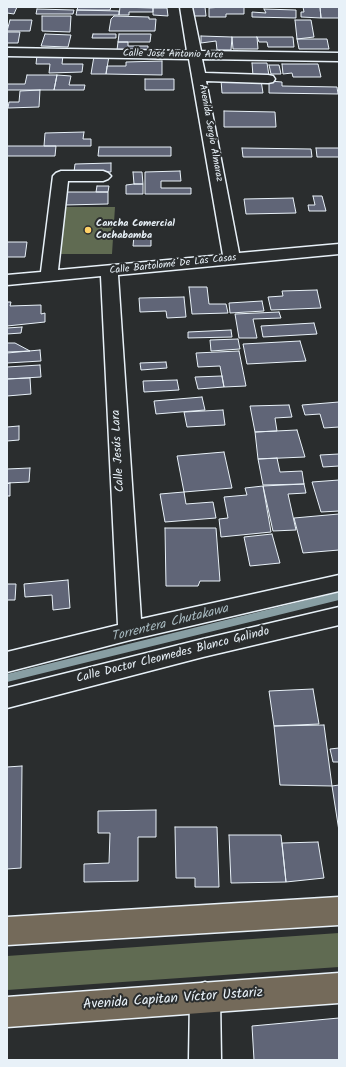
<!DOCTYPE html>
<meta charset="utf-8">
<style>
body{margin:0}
#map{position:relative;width:346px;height:1067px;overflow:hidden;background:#2a2d2e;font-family:Kalam,sans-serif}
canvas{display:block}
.frame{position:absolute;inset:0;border:8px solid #e8f1f8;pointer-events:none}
</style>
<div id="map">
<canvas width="346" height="1067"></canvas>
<div class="frame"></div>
</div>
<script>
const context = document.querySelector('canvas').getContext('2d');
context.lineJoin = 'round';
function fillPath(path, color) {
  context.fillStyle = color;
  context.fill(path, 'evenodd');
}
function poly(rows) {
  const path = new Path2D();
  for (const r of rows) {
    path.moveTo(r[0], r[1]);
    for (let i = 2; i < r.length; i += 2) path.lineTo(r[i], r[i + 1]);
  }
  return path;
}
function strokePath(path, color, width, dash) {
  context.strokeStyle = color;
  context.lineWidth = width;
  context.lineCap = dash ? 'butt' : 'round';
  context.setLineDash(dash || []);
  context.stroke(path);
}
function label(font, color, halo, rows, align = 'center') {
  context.font = font + ' Kalam,sans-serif';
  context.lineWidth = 4;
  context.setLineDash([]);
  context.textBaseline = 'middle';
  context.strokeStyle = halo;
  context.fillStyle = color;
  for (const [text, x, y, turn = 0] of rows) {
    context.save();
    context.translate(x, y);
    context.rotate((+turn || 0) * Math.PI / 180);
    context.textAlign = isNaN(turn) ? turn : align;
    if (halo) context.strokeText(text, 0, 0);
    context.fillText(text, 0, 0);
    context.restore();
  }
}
const green = poly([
 [65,207,115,207,112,254,59,254],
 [339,933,339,967,7,990,7,956]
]);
const stream = poly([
 [339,592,339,600,7,682,7,674,339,592]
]);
const building = poly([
 [7,7,17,7,14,14,7,13,7,7],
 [78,7,111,7,110,10,77,10,78,7],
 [120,7,153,8,153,12,129,12,129,15,119,15,120,7],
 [193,7,205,7,206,16,194,16,193,7],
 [222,7,244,7,244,14,226,14,226,17,209,17,209,8,222,7],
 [303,7,320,7,321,18,301,17,301,12,304,12,303,7],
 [320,7,339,7,339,18,321,18,320,7],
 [153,8,167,8,168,16,153,15,153,8],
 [37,9,74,10,73,14,36,14,37,9],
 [264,9,296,10,296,18,252,17,252,12,266,13,264,9],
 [77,10,119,11,119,15,76,15,77,10],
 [42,16,71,16,70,32,42,31,42,16],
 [114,16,149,17,149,19,156,19,155,31,109,31,111,19,114,16],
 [10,20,32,20,30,31,7,31,10,20],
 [295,20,311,20,314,37,297,39,295,20],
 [7,32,20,32,18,43,7,43,7,32],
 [45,34,71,35,68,47,41,46,45,34],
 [93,34,116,34,116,38,92,38,93,34],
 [119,34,151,34,150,42,118,42,119,34],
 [201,36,232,37,231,50,217,50,216,41,201,43,201,36],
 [232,37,257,37,258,49,233,49,232,37],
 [257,37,293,37,294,47,268,47,267,42,259,42,257,37],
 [297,39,327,39,329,49,299,49,297,39],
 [118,42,128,42,128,46,148,46,148,50,117,50,118,42],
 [37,55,63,55,62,64,83,64,82,72,49,73,50,64,36,64,37,55],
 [94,56,109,56,106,74,91,74,94,56],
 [162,61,162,75,106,74,107,66,126,66,126,62,162,61],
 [252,63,267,63,269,76,253,76,252,63],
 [282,64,318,64,321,77,293,77,292,73,283,74,282,64],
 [269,65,279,65,281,74,271,74,269,65],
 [27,75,57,75,54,90,7,90,7,84,25,84,27,75],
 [57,75,71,76,69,85,85,85,84,90,54,90,57,75],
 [145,79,174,79,174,90,145,90,145,79],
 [221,80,261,80,263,93,222,93,221,80],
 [269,81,282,82,282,86,337,87,338,94,269,93,269,81],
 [40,90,39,107,8,108,9,102,19,102,20,91,40,90],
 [224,111,275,112,276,127,224,127,224,111],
 [84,132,83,139,91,139,91,146,44,146,45,133,84,132],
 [7,146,56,146,55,156,7,156,7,146],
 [99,147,171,147,171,156,98,156,99,147],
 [242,148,311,149,312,157,243,157,242,148],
 [316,148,339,148,339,157,317,157,316,148],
 [111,163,111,172,74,172,75,164,111,163],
 [180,171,181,181,161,181,161,188,191,188,191,194,145,194,145,172,180,171],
 [133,172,142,172,143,184,134,184,133,172],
 [134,184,143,184,143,194,126,194,126,185,134,184],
 [97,186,109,186,108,192,96,192,97,186],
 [65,192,108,192,108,204,64,205,65,192],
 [313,196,322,196,326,211,309,211,308,205,315,205,313,196],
 [293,198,296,213,246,214,244,199,293,198],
 [134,236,151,236,151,246,133,246,134,236],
 [7,242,27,242,25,257,7,257,7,242],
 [189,287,207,287,209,304,226,304,228,313,192,314,189,287],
 [317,290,321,308,271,310,268,297,283,296,282,291,317,290],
 [184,297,186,317,167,318,166,311,140,312,139,298,184,297],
 [262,301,264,311,230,313,229,303,262,301],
 [7,302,11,302,10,306,41,305,41,314,45,313,45,322,7,326,7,302],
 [279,312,281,318,253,319,257,338,239,338,235,314,279,312],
 [314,323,317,334,263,337,261,326,314,323],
 [22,327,21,333,7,334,7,328,22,327],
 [231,330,232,337,188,338,188,332,231,330],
 [238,339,240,349,211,351,210,340,238,339],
 [300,341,306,361,247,364,243,344,300,341],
 [7,343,15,343,30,351,7,352,7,343],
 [40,350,41,361,7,363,7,353,40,350],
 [239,351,246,386,224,387,220,366,198,367,196,353,239,351],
 [166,362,167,368,141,370,140,363,166,362],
 [40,365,41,377,7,379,7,367,40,365],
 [222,376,224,387,198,389,195,377,222,376],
 [30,378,31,394,7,396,7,379,30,378],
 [177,380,179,390,144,392,143,381,177,380],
 [202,397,205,410,156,414,154,401,202,397],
 [339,402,339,427,324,428,320,414,305,415,302,405,339,402],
 [289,405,292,417,275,418,277,431,255,432,250,406,289,405],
 [223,410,225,425,187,427,184,412,223,410],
 [19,426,19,440,7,441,7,427,19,426],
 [297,430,305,457,258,459,255,432,297,430],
 [224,452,232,488,184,492,177,456,224,452],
 [339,454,339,466,323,467,320,455,339,454],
 [277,458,280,472,302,471,304,484,263,485,258,459,277,458],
 [30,468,29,482,7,483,7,469,30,468],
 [339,480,339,511,321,512,312,482,339,480],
 [10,483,10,496,7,496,7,484,10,483],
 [304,484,306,493,288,494,296,530,273,531,263,486,304,484],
 [263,486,271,532,221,537,219,519,228,518,224,497,247,495,245,488,263,486],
 [184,492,186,504,213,502,216,518,165,522,160,494,184,492],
 [339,514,339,550,303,553,294,518,339,514],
 [165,528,216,528,220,581,200,581,198,586,166,586,165,528],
 [272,534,280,563,250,566,244,537,272,534],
 [68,580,70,608,53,610,52,595,25,597,24,584,68,580],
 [7,584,16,584,15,600,7,600,7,584],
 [313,689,319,724,274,726,269,691,313,689],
 [324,725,332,786,280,785,274,726,324,725],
 [339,748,339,762,333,762,330,749,339,748],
 [22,766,21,868,7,869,7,767,22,766],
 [339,785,339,831,332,786,339,785],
 [156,810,156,837,138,837,138,881,84,882,84,864,109,863,110,833,98,833,98,811,156,810],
 [175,827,217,827,219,887,195,887,195,878,176,878,175,827],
 [229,835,281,835,286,882,231,883,229,835],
 [318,842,324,878,286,882,282,843,318,842],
 [339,1018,339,1060,254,1060,252,1026,339,1018]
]);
const minor = poly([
 [180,7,192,7,201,51,339,53,339,61,202,59,205,73,268,75,273,76,275,79,273,82,268,83,206,81,239,253,339,244,339,254,118,275,141,619,339,575,339,591,130,640,7,672,7,652,118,625,101,276,7,285,7,275,41,272,53,176,56,173,61,171,103,171,108,173,111,176,108,179,103,181,68,181,58,270,223,255,189,59,7,56,7,48,187,51,180,7],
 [339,607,339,625,203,657,7,708,7,688,203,639,339,607],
 [205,982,216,986,220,997,221,1060,189,1060,190,997,194,986,205,982]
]);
const major = poly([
 [339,897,339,925,7,945,7,917,339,897],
 [339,973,339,1003,7,1027,7,997,339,973]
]);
const markers = [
 [88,230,4,"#ffd166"]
];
const farStreetnames = [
 ["Calle José Antonio Arce",173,55,1],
 ["Avenida Sergio Almaraz",210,133,80],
 ["Calle Bartolomé De Las Casas",173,265,-6]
];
const farPoinames = [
 ["Cancha Comercial",96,224],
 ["Cochabamba",96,236]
];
const streetNames = [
 ["Calle Jesús Lara",119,451,-93],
 ["Calle Doctor Cleomedes Blanco Galindo",173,656,-14]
];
const waterNames = [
 ["Torrentera Chutakawa",170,624,-14]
];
const nearStreetnames = [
 ["Avenida Capitan Víctor Ustariz",173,1000,-4]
];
fillPath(green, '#606b52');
fillPath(stream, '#889ea3');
fillPath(building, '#606577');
strokePath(building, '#e8f1f8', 1);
strokePath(minor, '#e8f1f8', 3);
strokePath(major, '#e8f1f8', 3);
fillPath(minor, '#2a2d2e');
fillPath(major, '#746a5a');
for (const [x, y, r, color] of markers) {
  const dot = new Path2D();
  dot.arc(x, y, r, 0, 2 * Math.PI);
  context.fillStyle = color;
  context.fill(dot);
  strokePath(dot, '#2a2d2e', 1.5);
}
label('10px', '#e8f1f8', '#2a2d2e', farStreetnames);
label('bold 10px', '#e8f1f8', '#2a2d2e', farPoinames, 'left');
label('12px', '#e8f1f8', '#2a2d2e', streetNames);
label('italic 13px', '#a8bac0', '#2a2d2e', waterNames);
label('14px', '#e8f1f8', '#2a2d2e', nearStreetnames);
</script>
